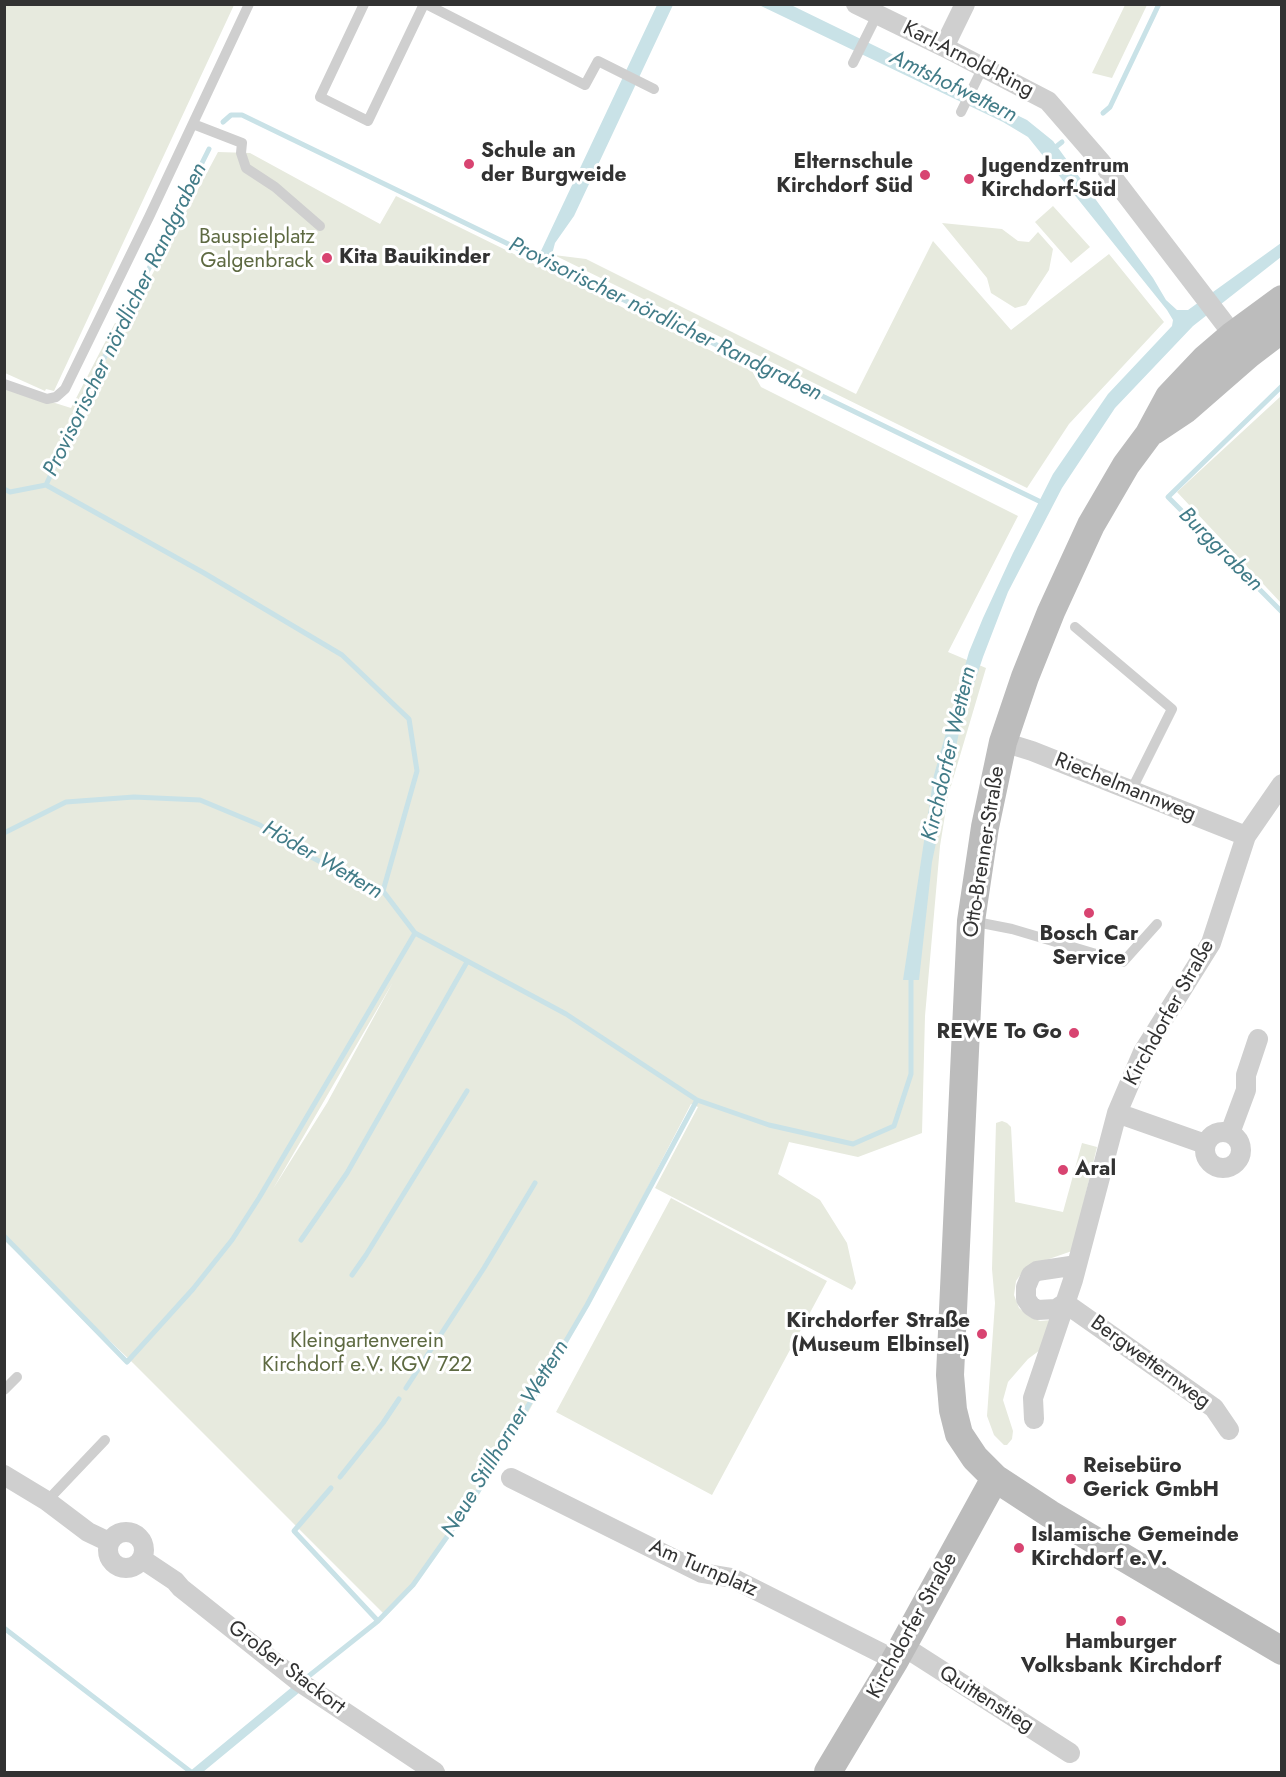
<!DOCTYPE html>
<meta charset="utf-8">
<style>
body{margin:0}
#map{position:relative;width:1286px;height:1777px;overflow:hidden;background:#fff;font-family:Jost,sans-serif}
canvas{display:block}
.frame{position:absolute;inset:0;border:6px solid #323232;pointer-events:none}
</style>
<div id="map">
<canvas width="1286" height="1777"></canvas>
<div class="frame"></div>
</div>
<script>
const context = document.querySelector('canvas').getContext('2d');
context.lineJoin = 'round';
function fillPath(path, color) {
  context.fillStyle = color;
  context.fill(path, 'evenodd');
}
function poly(rows) {
  const path = new Path2D();
  for (const r of rows) {
    if (r.length === 3) {
      path.moveTo(r[0] + r[2], r[1]);
      path.arc(r[0], r[1], r[2], 0, 2 * Math.PI);
      continue;
    }
    path.moveTo(r[0], r[1]);
    for (let i = 2; i < r.length; i += 2) path.lineTo(r[i], r[i + 1]);
  }
  return path;
}
function strokePath(path, color, width, dash) {
  context.strokeStyle = color;
  context.lineWidth = width;
  context.lineCap = dash ? 'butt' : 'round';
  context.setLineDash(dash || []);
  context.stroke(path);
}
function label(font, color, halo, rows, align = 'center') {
  context.font = font + ' Jost,sans-serif';
  context.lineWidth = 6;
  context.setLineDash([]);
  context.textBaseline = 'middle';
  context.strokeStyle = halo;
  context.fillStyle = color;
  for (const [text, x, y, turn = 0] of rows) {
    context.save();
    context.translate(x, y);
    context.rotate((+turn || 0) * Math.PI / 180);
    context.textAlign = isNaN(turn) ? turn : align;
    if (halo) context.strokeText(text, 0, 0);
    context.fillText(text, 0, 0);
    context.restore();
  }
}
const green = poly([
 [4,5,234,5,54,391,46,389,45,391,5,373],
 [1125,5,1147,5,1112,78,1092,73],
 [218,152,250,153,380,224,396,196,752,371,761,387,1018,516,948,652,986,668,948,796,940,846,925,1016,922,1133,858,1157,789,1142,778,1174,820,1200,847,1243,856,1283,852,1290,655,1188,698,1107,691,1104,586,1306,511,1444,468,1510,413,1587,386,1616,133,1363,5,1241,4,387,71,408,115,323,124,327],
 [393,982,327,1103,273,1189],
 [1053,206,1090,247,1071,263,1035,222],
 [942,223,1002,229,1018,241,1029,242,1038,232,1053,249,1049,270,1026,305,1015,308,991,293,987,278],
 [933,241,1011,330,1109,254,1164,322,1069,424,1027,488,554,255,586,259,856,394],
 [1281,396,1281,603,1177,492],
 [1002,1121,1007,1123,1011,1127,1015,1202,1063,1212,1082,1143,1097,1147,1072,1251,1026,1267,1016,1281,1014,1295,1019,1308,1030,1317,1040,1321,1052,1320,1040,1350,1028,1359,1008,1382,1003,1400,1013,1431,1012,1439,1007,1445,1004,1445,994,1435,987,1416,995,1303,992,1269,996,1123],
 [671,1198,827,1281,712,1495,556,1412]
]);
const water = poly([
 [657,5,673,5,574,216,555,243,551,258,540,253],
 [759,5,791,5,1027,120,1053,141,1153,278,1166,300,1177,310,1188,310,1281,243,1281,257,1193,326,1115,408,1062,488,1008,592,983,657,961,723,932,862,919,980,903,980,934,775,969,652,983,618,1013,553,1053,474,1108,394,1172,326,1173,320,1167,310,1028,137,1003,122],
 [292,1687,300,1692,203,1772,189,1772]
]);
const stream = poly([
 [1103,113,1110,107,1159,4],
 [223,122,231,115,242,115,1043,503],
 [1052,150,1062,142],
 [1282,386,1168,497,1282,612],
 [46,485,204,573,342,655,409,719,417,771,383,891],
 [4,489,10,492,46,485,107,352,209,149],
 [4,833,66,802,134,797,200,800,260,825,300,851,351,878,383,891,415,933,566,1014,697,1100,769,1125,853,1144,894,1126,911,1074,911,975],
 [4,1236,127,1362,193,1289,232,1240,259,1198,415,933],
 [301,1240,347,1173,467,962],
 [352,1275,366,1255,467,1091],
 [406,1388,484,1268,535,1183],
 [340,1477,383,1423,399,1399],
 [331,1488,294,1531,378,1621],
 [4,1628,191,1772],
 [305,1679,378,1621,413,1585,473,1500,587,1305,697,1100]
]);
const lane = poly([
 [364,4,320,97,368,121,424,4],
 [426,4,585,85,598,61,654,89],
 [853,63,877,15],
 [961,112,983,67],
 [193,124,242,143,241,153,246,168,275,187,320,226],
 [4,384,47,399,56,397,65,389,149,217,249,4],
 [1075,627,1172,709,1131,791],
 [971,921,1012,929,1123,962,1157,924],
 [4,1390,17,1377],
 [47,1501,105,1440]
]);
const street = poly([
 [856,4,944,47,1048,101,1101,162,1241,345],
 [944,47,965,4],
 [1003,742,1032,751,1246,836],
 [1117,1113,1205,1144],
 [1223,1150,18],
 [1230,1133,1246,1090,1246,1075,1258,1039],
 [1065,1303,1214,1408,1229,1430],
 [1065,1303,1056,1309,1037,1310,1031,1306,1026,1299,1026,1287,1031,1275,1037,1271,1077,1265],
 [1034,1419,1033,1398,1073,1280,1117,1113,1143,1052,1211,943,1246,836,1282,784],
 [4,1475,47,1501,88,1532,109,1542],
 [511,1478,702,1573,732,1578,895,1660],
 [126,1550,18],
 [142,1559,175,1581,181,1588,298,1681,435,1772],
 [903,1646,1070,1753]
]);
const secondary = poly([
 [1282,299,1233,335,1205,359,1169,397,1149,434,1126,465,1091,525,1051,612,1025,677,1003,742,985,827,971,921,950,1375,953,1410,959,1434,975,1458,995,1478,1050,1514,1282,1651],
 [1153,431,1186,409,1248,355,1282,329],
 [828,1772,895,1660,995,1478]
]);
const markers = [
 [469,164,6,"#d84471"],
 [925,175,6,"#d84471"],
 [969,179,6,"#d84471"],
 [327,258,6,"#d84471"],
 [1089,913,6,"#d84471"],
 [1074,1033,6,"#d84471"],
 [1063,1170,6,"#d84471"],
 [982,1334,6,"#d84471"],
 [1071,1479,6,"#d84471"],
 [1019,1548,6,"#d84471"],
 [1121,1621,6,"#d84471"]
];
const streetNames = [
 ["Karl-Arnold-Ring",968,60,27],
 ["Riechelmannweg",1125,788,22],
 ["Otto-Brenner-Straße",985,852,-81],
 ["Kirchdorfer Straße",1170,1013,-61],
 ["Bergwetternweg",1150,1363,36],
 ["Am Turnplatz",703,1569,23],
 ["Kirchdorfer Straße",913,1626,-61],
 ["Großer Stackort",286,1668,37],
 ["Quittenstieg",986,1700,32]
];
const poiNames = [
 ["Schule an",481,152],
 ["der Burgweide",481,176],
 ["Elternschule",913,163,"right"],
 ["Kirchdorf Süd",913,187,"right"],
 ["Jugendzentrum",981,167],
 ["Kirchdorf-Süd",981,191],
 ["Kita Bauikinder",339,258],
 ["Bosch Car",1089,935,"center"],
 ["Service",1089,959,"center"],
 ["REWE To Go",1062,1033,"right"],
 ["Aral",1075,1170],
 ["Kirchdorfer Straße",970,1322,"right"],
 ["(Museum Elbinsel)",970,1346,"right"],
 ["Reisebüro",1083,1467],
 ["Gerick GmbH",1083,1491],
 ["Islamische Gemeinde",1031,1536],
 ["Kirchdorf e.V.",1031,1560],
 ["Hamburger",1121,1643,"center"],
 ["Volksbank Kirchdorf",1121,1667,"center"]
];
const parkNames = [
 ["Bauspielplatz",257,238],
 ["Galgenbrack",257,262],
 ["Kleingartenverein",367,1342],
 ["Kirchdorf e.V. KGV 722",367,1366]
];
const waterNames = [
 ["Amtshofwettern",953,87,26],
 ["Provisorischer nördlicher Randgraben",126,320,-64],
 ["Provisorischer nördlicher Randgraben",665,320,26],
 ["Burggraben",1220,550,45],
 ["Kirchdorfer Wettern",950,754,-77],
 ["Höder Wettern",322,861,30],
 ["Neue Stillhorner Wettern",506,1439,-59]
];
fillPath(green, '#e7eade');
fillPath(water, '#c9e2e7');
strokePath(stream, '#c9e2e7', 5);
strokePath(lane, '#cfcfcf', 10);
strokePath(street, '#cfcfcf', 20);
strokePath(secondary, '#bcbcbc', 28);
for (const [x, y, r, color] of markers) {
  const dot = new Path2D();
  dot.arc(x, y, r, 0, 2 * Math.PI);
  context.fillStyle = color;
  context.fill(dot);
  strokePath(dot, '#fff', 2);
}
label('21px', '#323232', '#fff', streetNames);
label('bold 21px', '#323232', '#fff', poiNames, 'left');
label('21px', '#5e6a42', '#fff', parkNames);
label('italic 22px', '#427c88', '#fff', waterNames);
</script>
